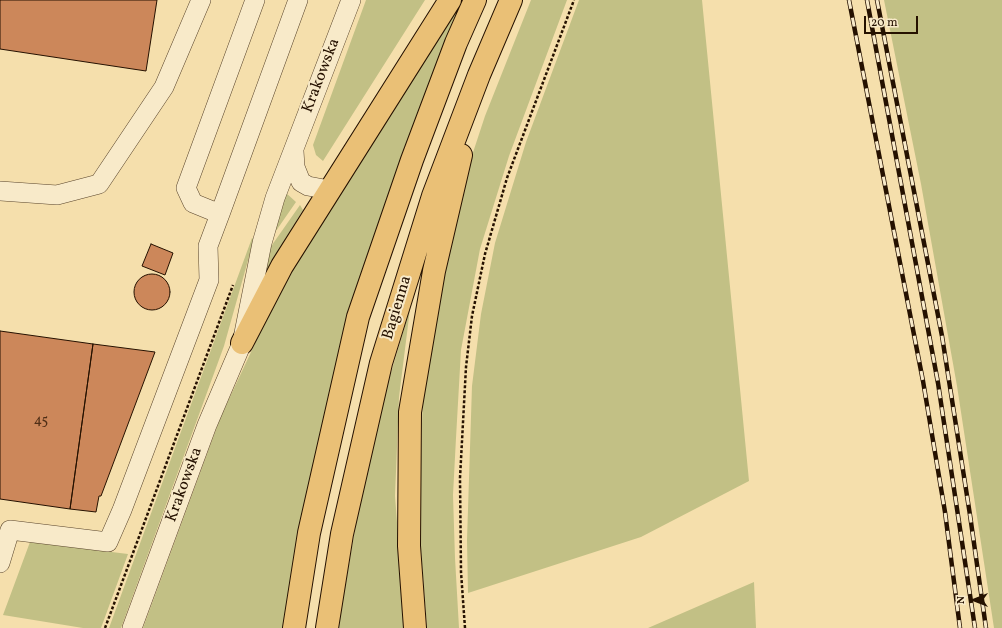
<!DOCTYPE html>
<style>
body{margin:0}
#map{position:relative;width:1002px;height:628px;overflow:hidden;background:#f5dfac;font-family:Vollkorn,serif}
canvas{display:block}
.north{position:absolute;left:954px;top:580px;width:40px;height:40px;-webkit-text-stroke:3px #f8eac9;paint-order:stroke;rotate:270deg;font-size:11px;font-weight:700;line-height:16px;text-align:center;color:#251100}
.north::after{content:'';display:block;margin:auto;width:14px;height:18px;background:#251100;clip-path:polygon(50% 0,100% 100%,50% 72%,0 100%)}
.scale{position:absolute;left:864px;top:16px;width:54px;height:18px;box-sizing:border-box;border:2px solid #251100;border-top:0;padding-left:5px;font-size:12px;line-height:14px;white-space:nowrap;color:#251100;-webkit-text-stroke:3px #f8eac9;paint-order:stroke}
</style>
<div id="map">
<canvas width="1002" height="628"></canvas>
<div class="north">N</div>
<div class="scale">20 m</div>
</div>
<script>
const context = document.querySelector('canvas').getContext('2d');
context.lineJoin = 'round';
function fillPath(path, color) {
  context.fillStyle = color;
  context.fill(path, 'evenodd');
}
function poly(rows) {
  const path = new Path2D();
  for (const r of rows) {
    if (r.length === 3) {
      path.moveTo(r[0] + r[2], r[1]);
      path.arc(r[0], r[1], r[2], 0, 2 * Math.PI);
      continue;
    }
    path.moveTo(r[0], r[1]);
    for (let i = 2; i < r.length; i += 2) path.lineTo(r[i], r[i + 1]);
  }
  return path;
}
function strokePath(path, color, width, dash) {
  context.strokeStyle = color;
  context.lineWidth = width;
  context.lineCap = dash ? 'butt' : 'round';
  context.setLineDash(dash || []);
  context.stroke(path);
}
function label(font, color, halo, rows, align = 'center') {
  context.font = font + ' Vollkorn,serif';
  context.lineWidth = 4;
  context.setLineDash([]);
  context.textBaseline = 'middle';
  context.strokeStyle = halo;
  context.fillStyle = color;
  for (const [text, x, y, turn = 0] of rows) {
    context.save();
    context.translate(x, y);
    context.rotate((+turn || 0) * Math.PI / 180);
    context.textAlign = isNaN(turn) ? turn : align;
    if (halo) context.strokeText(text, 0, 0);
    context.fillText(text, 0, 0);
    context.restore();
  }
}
const green = poly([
 [366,0,425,0,323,161,316,155,313,145],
 [531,0,567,0,509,156,480,249,461,350,456,438,453,495,455,558,459,628,427,628,419,525,423,390,459,195,485,116],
 [579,0,702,0,749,481,641,537,468,593,467,540,472,386,481,314,495,243,526,142],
 [884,0,1002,0,1002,628,994,628,957,386,921,184],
 [458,9,459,10,393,180,369,250,346,331,309,482,283,628,143,628,221,416,274,303,297,262],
 [285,192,296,202,269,241],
 [300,205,303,210,261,279,265,255],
 [252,238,254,239,224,346,121,628,109,628],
 [410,309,399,397,395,496,405,628,338,628,357,518,384,396],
 [30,542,128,554,101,628,83,628,3,615],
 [754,582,756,628,648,628]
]);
const building = poly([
 [0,0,157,0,146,71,0,49,0,0],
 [151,244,173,253,165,275,142,266,151,244],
 [152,292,18],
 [0,331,93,344,70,509,0,499,0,331],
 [93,344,155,352,101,496,99,496,96,512,70,509,93,344]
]);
const path = poly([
 [105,628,233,285],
 [465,628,461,572,460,478,466,367,472,316,485,254,507,178,574,0]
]);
const minor = poly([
 [255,0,186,188,193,203,220,214,298,0],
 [294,151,295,167,301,182,308,186,329,190],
 [0,191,57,195,99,184,164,87,201,0],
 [0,563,10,530,108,542,122,510,209,280,208,246,220,214],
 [132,628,207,425,242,343,262,243,275,198,351,0]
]);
const major = poly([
 [242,343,282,266,450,0],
 [294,628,309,533,358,317,412,160,456,43,475,0],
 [327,628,342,534,381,363,433,196,479,75,511,0],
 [415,628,409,546,410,412,434,271,461,155]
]);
const rail = poly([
 [849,0,923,381,945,512,960,628],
 [867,0,938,383,975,628],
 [877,0,942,336,970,515,986,628]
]);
const numberNames = [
 ["45",41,421]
];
const streetNames = [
 ["Krakowska",322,76,-69],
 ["Bagienna",398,308,-73],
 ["Krakowska",185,485,-70]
];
fillPath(green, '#c2c085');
fillPath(building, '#cc875a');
strokePath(building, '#251100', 1);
strokePath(minor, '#59442b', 20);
strokePath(major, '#251100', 24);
strokePath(path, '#251100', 2.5, [3, 2]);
strokePath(minor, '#f8eac9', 19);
strokePath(major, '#eac076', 22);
strokePath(rail, '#251100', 4.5);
strokePath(rail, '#f8eac9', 3, [9]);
label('14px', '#4f2e16', null, numberNames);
label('16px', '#251100', '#f8eac9', streetNames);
</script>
